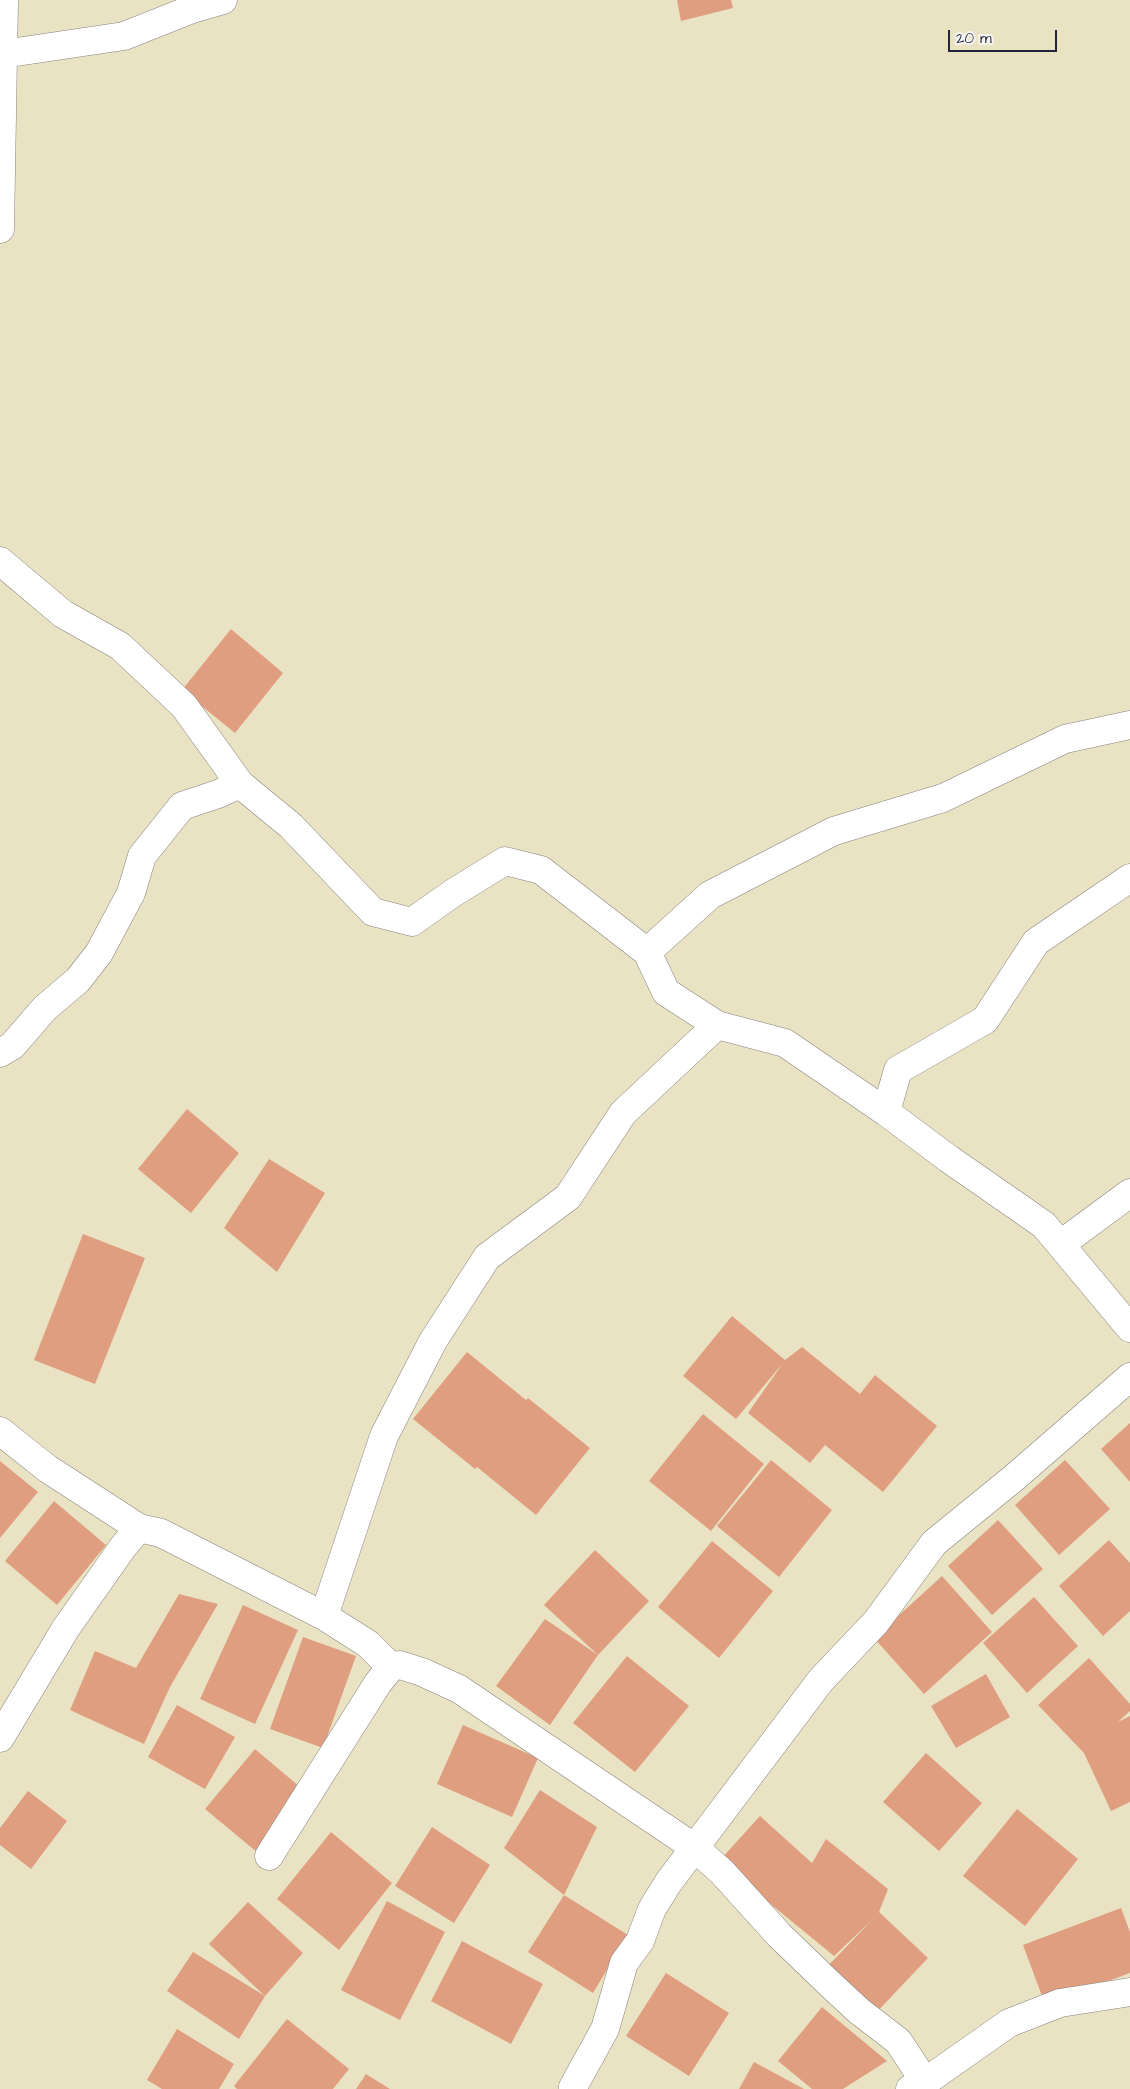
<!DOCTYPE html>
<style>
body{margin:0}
#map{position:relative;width:1130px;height:2089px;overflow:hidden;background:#e9e3c3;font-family:"Architects Daughter",sans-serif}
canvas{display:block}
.scale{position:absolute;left:948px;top:30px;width:109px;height:22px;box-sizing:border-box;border:2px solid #22223b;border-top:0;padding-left:6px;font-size:15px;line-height:18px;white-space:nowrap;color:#22223b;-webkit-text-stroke:4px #f6f6f2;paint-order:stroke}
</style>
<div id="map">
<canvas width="1130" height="2089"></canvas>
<div class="scale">20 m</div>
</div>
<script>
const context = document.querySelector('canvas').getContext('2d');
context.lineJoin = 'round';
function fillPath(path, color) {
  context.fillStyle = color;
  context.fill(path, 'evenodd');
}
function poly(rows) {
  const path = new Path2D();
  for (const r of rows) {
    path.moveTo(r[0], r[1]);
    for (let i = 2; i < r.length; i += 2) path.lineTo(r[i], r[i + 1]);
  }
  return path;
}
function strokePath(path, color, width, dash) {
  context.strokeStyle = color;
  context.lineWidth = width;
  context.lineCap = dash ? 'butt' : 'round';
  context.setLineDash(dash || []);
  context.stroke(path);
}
const building = poly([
 [677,0,731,0,733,8,681,21],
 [231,629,283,673,235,733,182,690],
 [187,1109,239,1153,191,1213,138,1169],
 [269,1159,325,1193,277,1272,224,1228],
 [83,1234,145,1258,95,1384,34,1360],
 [732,1316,785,1360,802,1347,860,1394,875,1375,937,1426,883,1492,825,1445,810,1463,748,1413,783,1363,736,1419,683,1376],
 [467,1352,526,1400,528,1398,590,1448,536,1515,477,1467,475,1469,413,1419],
 [703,1414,764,1464,711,1531,649,1481],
 [1130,1423,1130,1482,1101,1449],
 [771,1460,832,1510,779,1577,717,1526],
 [1065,1460,1110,1509,1059,1555,1015,1505],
 [0,1461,38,1492,0,1538],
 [54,1501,106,1545,57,1605,5,1561],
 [998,1520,1043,1569,992,1615,948,1566],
 [1109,1540,1130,1563,1130,1611,1103,1636,1059,1586],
 [712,1541,773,1591,719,1658,658,1607],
 [595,1550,649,1601,598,1655,544,1605],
 [942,1576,992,1632,924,1694,874,1638],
 [179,1594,218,1604,170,1687,144,1744,70,1710,95,1651,136,1668],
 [1034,1597,1078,1646,1027,1693,983,1643],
 [243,1605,298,1630,255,1724,200,1699],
 [545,1619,598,1655,550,1725,496,1686],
 [303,1637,356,1656,323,1748,270,1729],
 [627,1656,689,1706,635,1772,573,1723],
 [1089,1658,1130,1704,1130,1711,1118,1722,1130,1716,1130,1802,1111,1811,1084,1753,1038,1705],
 [986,1674,1010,1717,956,1748,931,1706],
 [177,1705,235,1737,205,1789,148,1757],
 [463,1725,538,1758,512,1817,437,1784],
 [255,1749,307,1793,258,1853,205,1809],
 [926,1753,982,1803,939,1851,883,1802],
 [540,1790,597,1827,564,1895,504,1848],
 [28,1791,67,1821,31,1869,0,1845,0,1828],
 [1017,1809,1078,1859,1025,1926,963,1876],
 [760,1816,812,1863,826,1839,888,1889,879,1912,928,1958,873,2016,824,1970,872,1920,834,1956,773,1906,720,1860],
 [432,1827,490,1865,454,1923,395,1886],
 [331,1832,392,1883,339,1950,277,1899],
 [564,1895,628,1935,593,1993,528,1952],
 [387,1901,445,1932,400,2020,341,1990],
 [248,1902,303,1953,265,1996,209,1944],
 [1121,1908,1130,1932,1130,1973,1045,2004,1023,1945],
 [462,1941,543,1984,511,2044,431,2001],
 [193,1952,265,1996,239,2039,167,1991],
 [666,1973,729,2013,689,2076,626,2036],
 [822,2007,887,2061,843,2089,812,2089,778,2061],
 [287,2019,349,2069,333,2089,237,2089,234,2086],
 [177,2029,234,2064,219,2089,162,2089,147,2080],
 [754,2062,804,2089,739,2089],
 [366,2074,390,2089,356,2089]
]);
const minor = poly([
 [3,54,124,36,192,9,223,0],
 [0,229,4,0],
 [0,561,63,614,120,646,184,706,240,784],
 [647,952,710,895,834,831,943,798,1065,739,1130,725],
 [0,1053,12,1046,45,1008,78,980,99,953,131,893,142,856,182,806,218,794,240,784,291,826,373,912,412,922,453,893,505,861,541,870,647,952,666,992,717,1025,785,1043,886,1112,949,1159,1044,1225,1130,1328],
 [886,1112,898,1070,985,1020,1036,942,1130,878],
 [1061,1244,1130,1193],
 [0,1431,48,1469,139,1528],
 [324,1616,384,1436,433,1341,487,1257,568,1197,623,1113,717,1025],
 [0,1738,66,1628,123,1547,139,1528,161,1533,324,1616,368,1644,391,1667],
 [269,1856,378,1683,391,1667,400,1665,422,1672,459,1689,695,1848,722,1872,779,1935,833,1987,859,2011,898,2041,925,2082],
 [573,2087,605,2029,624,1963,640,1941,652,1909,668,1883,821,1680,876,1622,934,1543,1015,1477,1130,1377],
 [910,2089,925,2082,1009,2023,1060,2003,1130,1992]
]);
fillPath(building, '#e09e80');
strokePath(minor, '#86827f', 29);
strokePath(minor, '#fff', 28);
</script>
